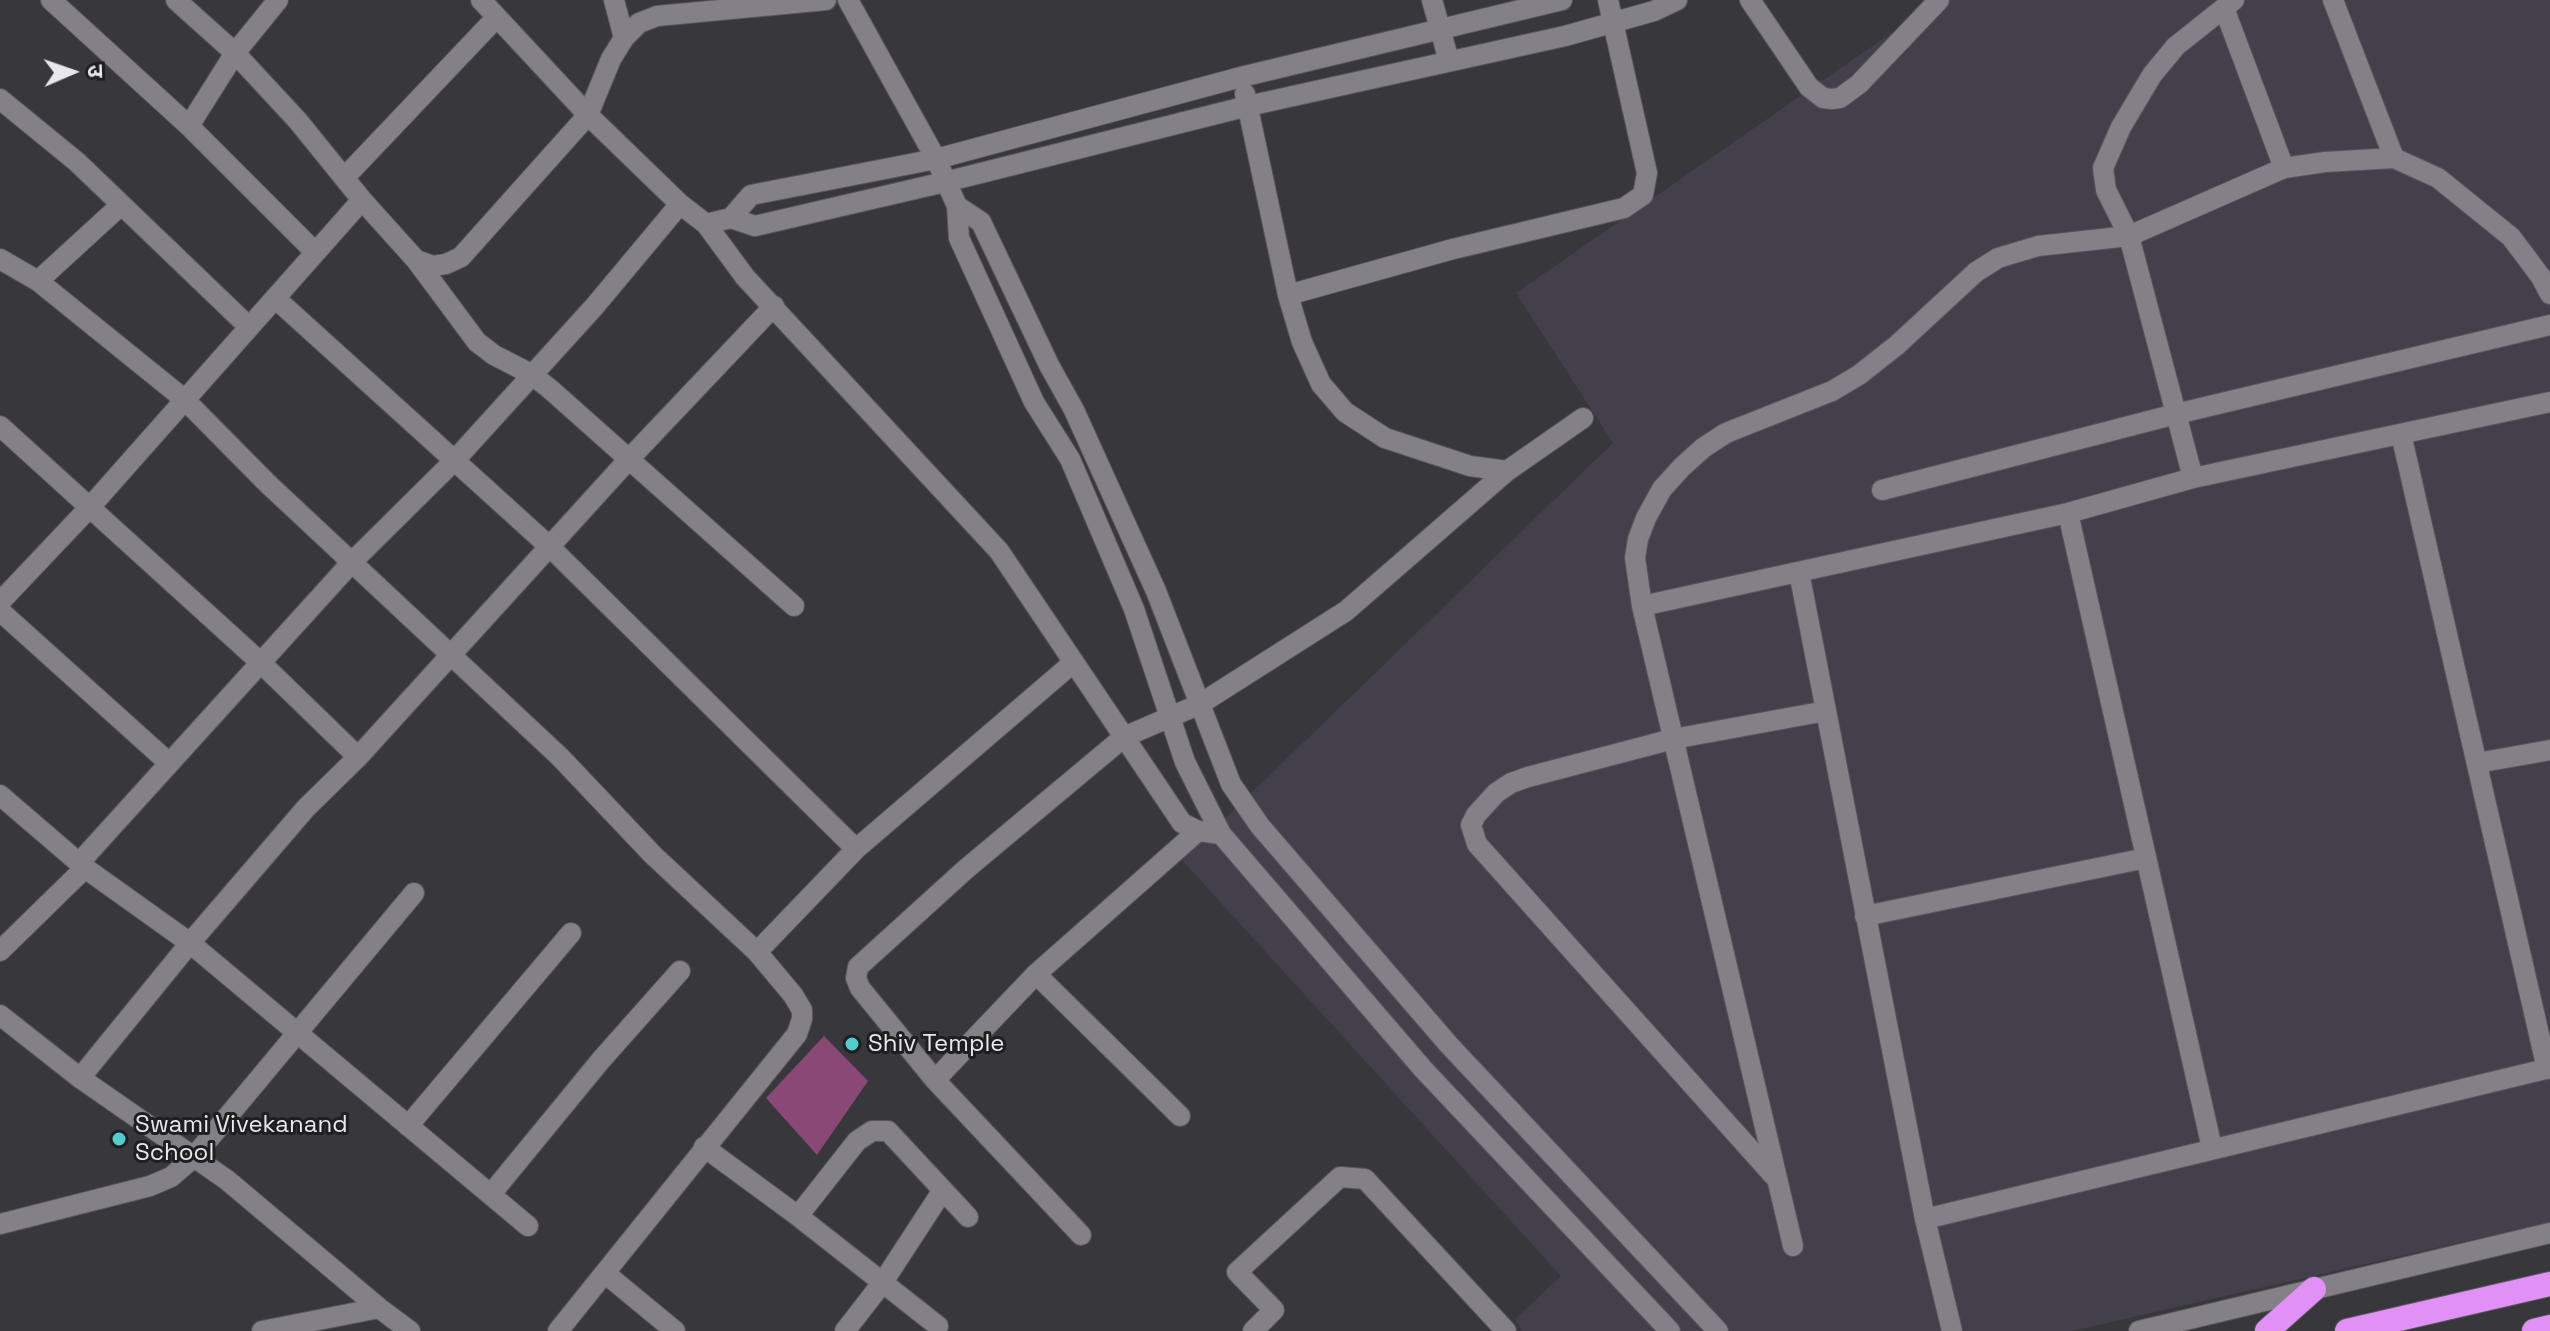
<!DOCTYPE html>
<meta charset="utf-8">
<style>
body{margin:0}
#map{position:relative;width:2550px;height:1331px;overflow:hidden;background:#38373c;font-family:"Space Grotesk","Noto Sans Devanagari",sans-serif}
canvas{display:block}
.north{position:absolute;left:32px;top:32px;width:80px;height:80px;-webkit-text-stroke:6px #1f1f21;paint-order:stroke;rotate:88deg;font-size:22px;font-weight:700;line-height:32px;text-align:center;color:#e8e7ea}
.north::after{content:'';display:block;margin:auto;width:28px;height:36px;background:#e8e7ea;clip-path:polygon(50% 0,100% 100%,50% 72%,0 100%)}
</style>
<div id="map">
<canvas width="2550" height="1331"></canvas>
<div class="north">उ</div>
</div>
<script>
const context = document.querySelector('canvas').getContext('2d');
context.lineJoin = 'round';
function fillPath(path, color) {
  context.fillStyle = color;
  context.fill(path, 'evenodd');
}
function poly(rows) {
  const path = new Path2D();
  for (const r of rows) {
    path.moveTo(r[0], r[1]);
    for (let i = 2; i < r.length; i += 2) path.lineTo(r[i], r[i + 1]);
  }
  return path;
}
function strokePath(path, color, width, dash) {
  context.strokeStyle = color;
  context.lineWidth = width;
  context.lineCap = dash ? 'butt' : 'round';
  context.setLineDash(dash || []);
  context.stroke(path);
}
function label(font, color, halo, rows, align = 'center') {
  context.font = font + ' "Space Grotesk",sans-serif';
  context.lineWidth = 6;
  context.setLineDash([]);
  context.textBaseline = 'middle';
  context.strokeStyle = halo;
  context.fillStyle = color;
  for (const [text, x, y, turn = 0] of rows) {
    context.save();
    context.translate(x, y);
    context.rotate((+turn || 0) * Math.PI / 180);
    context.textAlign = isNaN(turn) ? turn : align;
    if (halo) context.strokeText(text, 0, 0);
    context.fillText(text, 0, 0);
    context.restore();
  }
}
const built = poly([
 [1939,0,2550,0,2550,1222,2072,1331,1522,1331,1515,1319,1561,1276,1182,860,1613,443,1516,293]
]);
const green = poly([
 [824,1036,868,1081,817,1155,766,1098]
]);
const minor = poly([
 [51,0,189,126,315,252],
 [176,0,235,53,298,121,362,200,416,260,433,266,446,264,461,257,588,115,611,59,624,38,639,23,657,16,826,0],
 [481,0,588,115,680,204,706,224,745,277,999,551,1182,823,1198,831,1221,834],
 [614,0,624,38],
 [848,0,936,159,957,206,959,238,1034,402,1070,459,1134,609,1185,762,1221,834,1423,1069,1670,1331],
 [1432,0,1449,61],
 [1750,0,1809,87,1823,98,1832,99,1840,98,1859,84,1939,0],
 [2333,0,2394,158],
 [2224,8,2284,168,2325,162,2394,158,2438,178,2511,237,2541,277,2550,294],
 [1245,94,1288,295,1302,342,1321,384,1345,412,1385,438,1470,466,1507,471],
 [0,99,77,162,248,326],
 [189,126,235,53,278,0],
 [345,177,496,18],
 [957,206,981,222,1049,365,1074,410,1156,591,1231,784,1260,826,1449,1045,1718,1331],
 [731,218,751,195,936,159,1241,77,1562,0],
 [706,224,731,218,755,226,945,182,1248,106,1565,36,1654,11,1677,0],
 [0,259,38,281,184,399,267,483,560,757,653,855,757,952,793,995,802,1010,802,1019,797,1034,558,1331],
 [416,260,477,342,494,355,531,374,550,389,794,606],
 [38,281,121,205],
 [1288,295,1453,249,1624,208,1643,195,1647,173,1608,0],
 [275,298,550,547,856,849],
 [0,426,259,661,358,757],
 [2401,434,2547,1069],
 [2193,478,2129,236,2106,190,2103,168,2121,127,2152,75,2176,46,2234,0],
 [1882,490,2176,414,2550,325],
 [2068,513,2212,1148],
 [1799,572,1925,1219,1952,1331],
 [0,602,90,507,362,200],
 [1642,606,2068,513,2193,478,2550,402],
 [0,611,169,763],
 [2477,763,2550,750],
 [0,795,85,868,190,943,528,1226],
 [79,863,352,562,454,461,594,307,680,204],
 [1865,916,2146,858],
 [0,951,85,868],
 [757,952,856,849,1074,662],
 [1036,974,1180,1116],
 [0,1015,80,1078,227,1180,379,1308,410,1331],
 [80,1078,190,943,306,808,358,757,630,458,774,306],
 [935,1080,1036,974,1198,831],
 [408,1126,571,933],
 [704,1147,798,1216,938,1326],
 [1774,1176,1477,844,1471,825,1476,815,1496,793,1511,783,1528,777,1673,739,1826,711],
 [491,1194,601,1060,680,971],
 [798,1216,857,1141,872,1131,888,1131,968,1217],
 [1925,1219,2550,1068],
 [0,1224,150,1186,171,1177,193,1158,414,893],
 [1081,1235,935,1080,860,988,856,978,858,967,966,869,1124,737,1200,704,1346,611,1507,471,1583,418],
 [1793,1246,1642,606,1635,558,1638,539,1646,518,1662,489,1682,467,1703,448,1726,433,1832,391,1859,375,1897,345,1976,272,1998,258,2038,246,2129,236,2284,168],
 [606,1274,675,1331],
 [262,1331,379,1308],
 [845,1331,883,1282,943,1190],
 [1253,1331,1274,1310,1237,1272,1340,1177,1365,1179,1506,1331],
 [2139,1331,2550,1233]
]);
const highway = poly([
 [2267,1331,2314,1289],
 [2347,1331,2550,1284],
 [2534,1331,2550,1327]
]);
const markers = [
 [852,1044,8,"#52cdce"],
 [119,1139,8,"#52cdce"]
];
const poiNames = [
 ["Shiv Temple",868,1044],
 ["Swami Vivekanand",135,1125],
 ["School",135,1153]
];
fillPath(built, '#43404b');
fillPath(green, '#894875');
strokePath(minor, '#58565b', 22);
strokePath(highway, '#58565b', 26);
strokePath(minor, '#838187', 20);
strokePath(highway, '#e190f5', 24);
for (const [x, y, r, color] of markers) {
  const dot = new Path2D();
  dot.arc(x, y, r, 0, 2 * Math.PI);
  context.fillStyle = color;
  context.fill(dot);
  strokePath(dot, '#1f1f21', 3);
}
label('24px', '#e8e7ea', '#1f1f21', poiNames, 'left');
</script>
